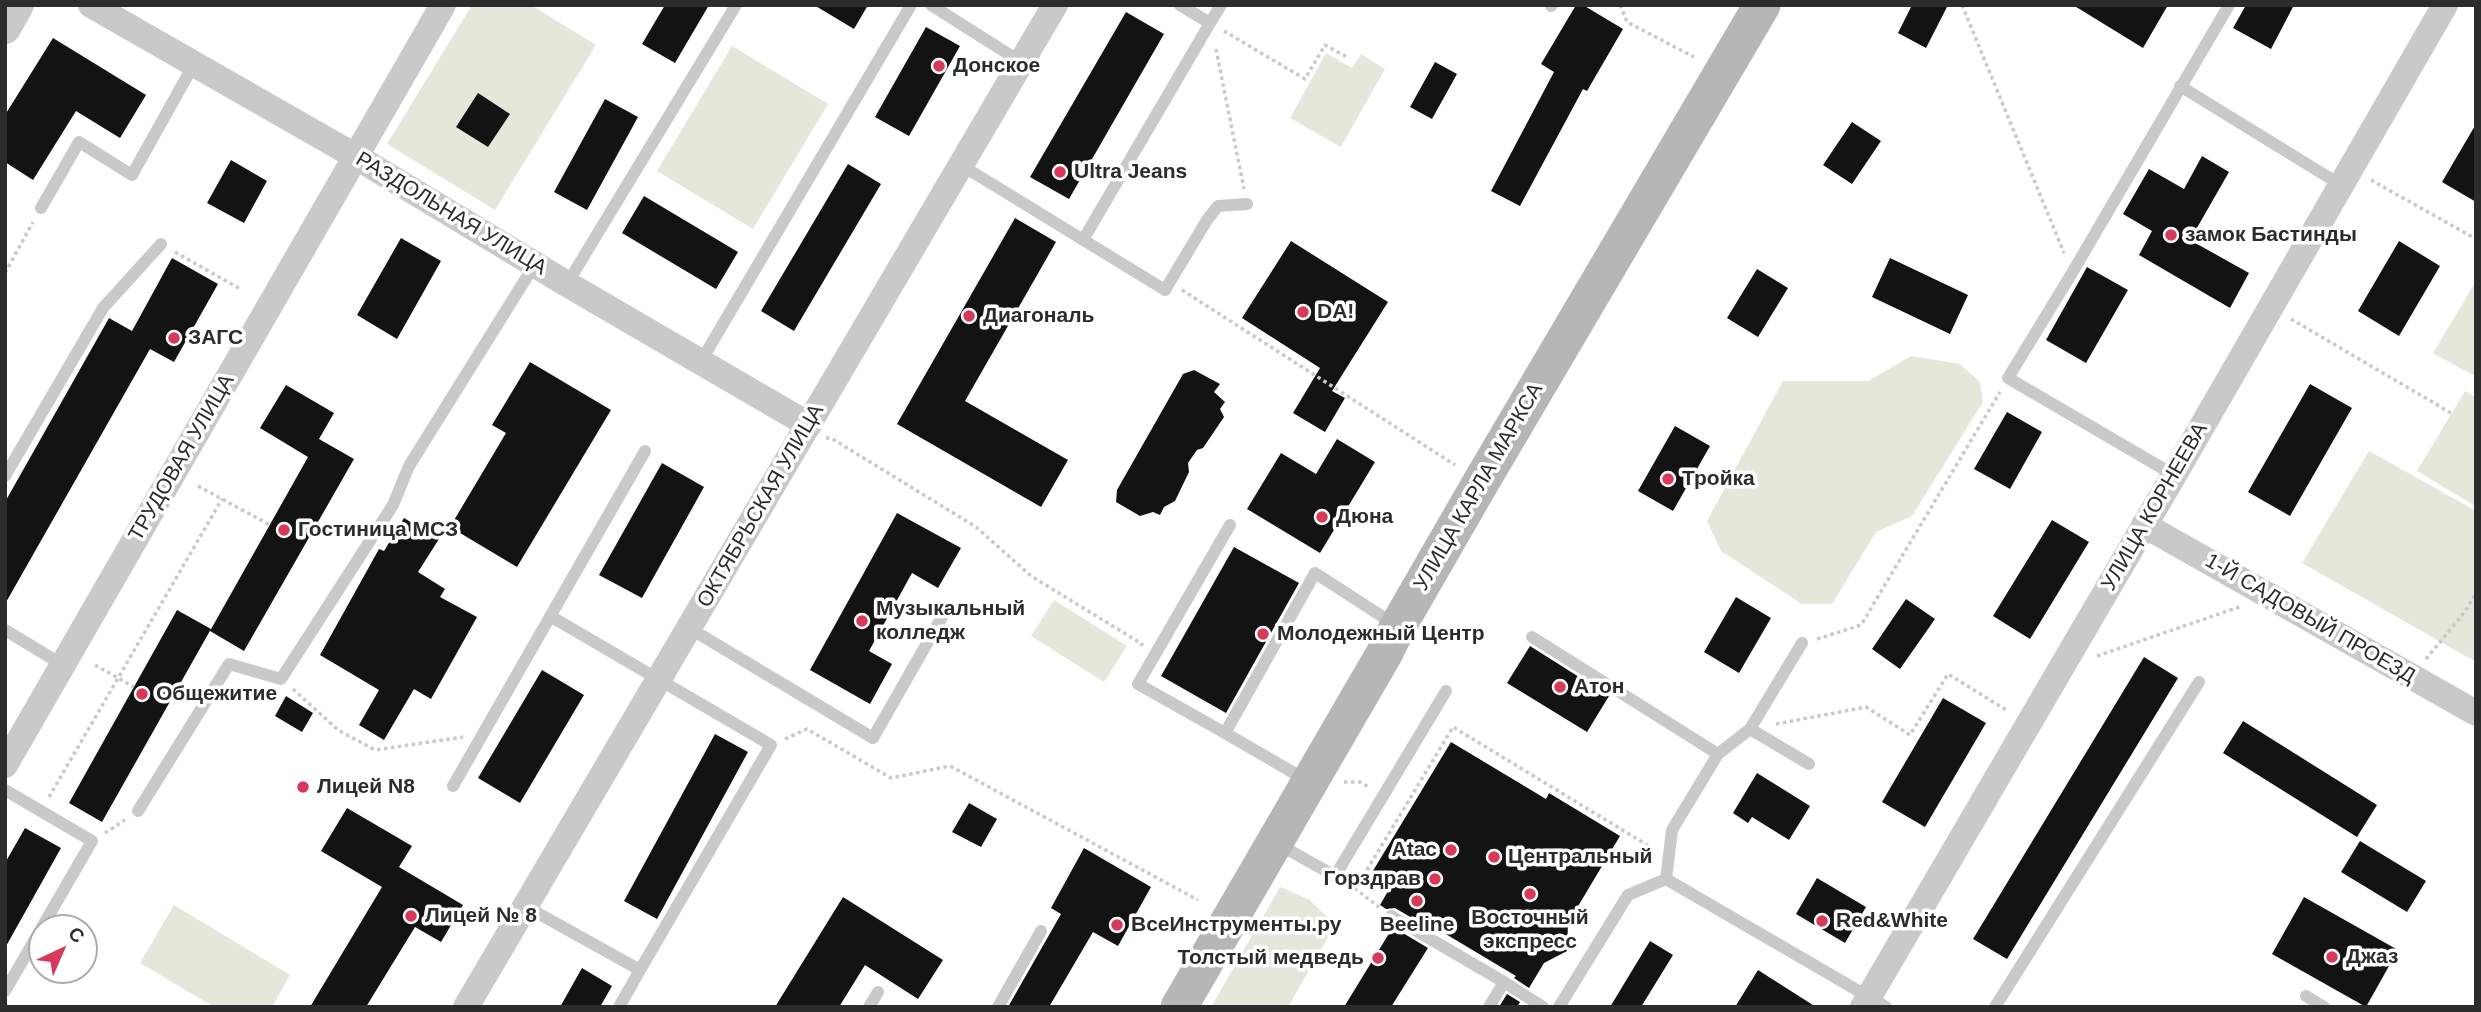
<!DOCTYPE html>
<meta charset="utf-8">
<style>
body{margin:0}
#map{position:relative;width:2481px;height:1012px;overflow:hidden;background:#fff;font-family:Helvetica,sans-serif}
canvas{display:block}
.frame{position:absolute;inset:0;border:7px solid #2c2c2c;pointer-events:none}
.north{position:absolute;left:28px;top:914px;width:70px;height:70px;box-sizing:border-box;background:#fff;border:2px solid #ababab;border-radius:50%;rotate:44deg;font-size:19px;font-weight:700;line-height:28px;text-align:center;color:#2c2c2c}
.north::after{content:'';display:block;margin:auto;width:24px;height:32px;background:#d7395a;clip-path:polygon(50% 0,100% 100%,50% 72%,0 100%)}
</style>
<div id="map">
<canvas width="2481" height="1012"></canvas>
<div class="frame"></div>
<div class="north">С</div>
</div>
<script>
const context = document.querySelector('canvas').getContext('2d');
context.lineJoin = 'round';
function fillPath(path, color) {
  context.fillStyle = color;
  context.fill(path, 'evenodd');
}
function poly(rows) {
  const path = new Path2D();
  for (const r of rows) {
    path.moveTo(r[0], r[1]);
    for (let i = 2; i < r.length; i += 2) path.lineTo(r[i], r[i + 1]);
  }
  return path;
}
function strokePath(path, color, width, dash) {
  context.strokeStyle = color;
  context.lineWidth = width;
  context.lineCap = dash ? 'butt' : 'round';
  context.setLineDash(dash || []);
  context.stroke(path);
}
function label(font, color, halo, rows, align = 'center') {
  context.font = font + ' Helvetica,sans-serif';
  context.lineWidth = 7;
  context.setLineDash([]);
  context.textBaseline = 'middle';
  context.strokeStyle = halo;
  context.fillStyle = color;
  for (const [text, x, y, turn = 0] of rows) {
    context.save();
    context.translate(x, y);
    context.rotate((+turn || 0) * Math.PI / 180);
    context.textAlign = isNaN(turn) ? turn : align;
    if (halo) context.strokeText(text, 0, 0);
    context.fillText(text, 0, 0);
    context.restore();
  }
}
const green = poly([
 [472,5,531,5,596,45,495,210,387,144],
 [732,46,828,104,753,229,657,171],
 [1326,53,1352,68,1361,54,1385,69,1341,147,1290,118],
 [2476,281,2476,377,2433,353],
 [1911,356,1960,364,1980,382,1983,402,1912,516,1876,532,1832,604,1802,604,1721,551,1707,521,1783,381,1868,381],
 [2465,391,2476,397,2475,506,2417,471],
 [2369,451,2476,511,2476,662,2302,563],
 [1054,600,1127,646,1104,682,1031,636],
 [1280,887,1310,900,1335,925,1288,1007,1211,1007],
 [174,905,290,975,272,1007,214,1007,140,963]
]);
const building = poly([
 [665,5,709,5,675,63,642,44],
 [814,5,868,5,854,29],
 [1576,5,1583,5,1623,29,1587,91,1583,89,1520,206,1491,191,1554,72,1541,64],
 [1912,5,1948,5,1926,48,1898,33],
 [2073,5,2168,5,2143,48],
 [2246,5,2294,5,2271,49,2233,28],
 [1126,12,1164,34,1069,199,1030,177],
 [926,27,960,46,909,136,875,117],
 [53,38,146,95,120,138,76,111,33,180,5,162,5,115],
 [1435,62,1457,74,1432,119,1410,107],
 [478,93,510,114,488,147,456,127],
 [605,99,638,117,587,210,554,192],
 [1852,122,1881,141,1852,184,1823,165],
 [2476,124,2476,202,2442,182],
 [2202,156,2229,172,2190,240,2249,273,2230,308,2139,255,2152,231,2123,214,2149,169,2184,189],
 [231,160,267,181,244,223,207,203],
 [848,164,881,184,794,331,761,311],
 [644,196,738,252,716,289,622,233],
 [1015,218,1056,242,965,401,1068,460,1041,507,897,424],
 [401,238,441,261,397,339,357,315],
 [1291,241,1388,302,1332,391,1345,398,1325,432,1293,413,1320,368,1242,318],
 [2399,241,2440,266,2399,336,2358,311],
 [172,258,218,284,174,362,150,349,5,604,5,502,109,318,132,331],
 [1890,258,1968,295,1950,334,1872,297],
 [2087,267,2128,290,2086,363,2046,340],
 [1757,269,1788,288,1758,337,1727,318],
 [530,362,611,410,517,567,450,527,506,433,492,425],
 [1194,370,1220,384,1214,392,1225,402,1220,409,1224,417,1203,448,1197,450,1188,463,1189,472,1175,501,1164,507,1160,515,1153,512,1140,516,1116,502,1117,490,1183,374],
 [2310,384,2352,408,2290,516,2248,492],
 [286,385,334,413,319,439,354,459,244,651,210,631,308,457,260,428],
 [2007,412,2042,432,2010,489,1974,469],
 [1675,426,1710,446,1673,511,1638,491],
 [1337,439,1375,462,1320,553,1247,509,1281,453,1316,474],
 [662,463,704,487,642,598,599,575],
 [897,513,961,548,938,588,912,573,869,651,892,664,870,704,810,670],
 [404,518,439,539,418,572,445,589,440,597,477,617,431,699,414,689,384,740,359,725,379,690,320,655,379,549,384,551],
 [2052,520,2089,542,2030,639,1993,616],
 [1234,547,1299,583,1226,713,1161,676],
 [1736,597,1771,618,1739,673,1704,652],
 [1906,599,1935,619,1900,669,1872,649],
 [177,610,211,629,102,822,69,803],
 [1530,646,1609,696,1587,732,1507,683],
 [2144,657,2178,678,2007,959,1973,939],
 [542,670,584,695,520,803,478,778],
 [286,696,313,713,302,732,275,716],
 [1943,698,1986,723,1925,827,1882,802],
 [2243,721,2377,805,2357,837,2223,753],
 [715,734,748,752,657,919,624,901],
 [1451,742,1546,799,1549,793,1620,836,1568,923,1567,951,1544,963,1529,988,1514,978,1516,976,1439,930,1437,933,1395,908,1386,909,1380,905,1388,891,1368,879],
 [1757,773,1810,806,1789,840,1752,817,1748,823,1733,813],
 [969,803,997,819,981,847,952,832],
 [347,808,412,846,399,867,463,905,441,942,415,927,366,1007,310,1007,382,887,321,851],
 [25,828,61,848,5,948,5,863],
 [2360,841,2426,881,2407,912,2341,872],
 [1084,848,1151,887,1118,946,1093,932,1049,1007,1008,1007,1061,914,1051,908],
 [1817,878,1866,907,1845,943,1796,914],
 [843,897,943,960,918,999,865,965,839,1007,775,1007],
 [2304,897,2398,950,2366,1007,2272,954],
 [1393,927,1428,948,1391,1007,1344,1007],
 [1650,941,1673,955,1641,1007,1610,1007],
 [582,968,612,986,600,1007,560,1007],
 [1758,970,1816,1007,1735,1007],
 [1507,994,1520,1002,1517,1007,1499,1007]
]);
const path = poly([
 [1620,5,1627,22,1694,57],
 [1962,5,2064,253],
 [1224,31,1305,79,1325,45,1347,57],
 [1216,49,1244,189],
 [2371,180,2476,239],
 [175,252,242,290],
 [5,273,33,222],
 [1182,290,1455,465],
 [2291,319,2451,413],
 [826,438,831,438,976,527,1031,576,1142,644,1141,646],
 [198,486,270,525],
 [1817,639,1861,625,2000,392],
 [2097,656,2242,606],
 [2426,659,2464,613,2476,593],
 [95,665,134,687],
 [293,689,338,730,375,750,463,737],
 [1776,724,1866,707,1910,735,1948,674,2008,711],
 [785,739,807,729,891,778,950,766,1198,900],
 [1344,782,1360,782,1370,788],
 [49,797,222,499],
 [105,833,125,820],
 [1349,884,1379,907],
 [1356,888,1453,727,1652,848]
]);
const service = poly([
 [931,5,1021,62],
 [1180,5,1210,23,1221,5],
 [1551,6,1552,5],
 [2180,86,2341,185],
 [961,165,1165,290,1207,220,1218,206,1247,204],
 [41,208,79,142,132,175,194,64],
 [1083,240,1210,23],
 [567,284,736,5],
 [700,363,911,5],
 [2174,475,2008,378,2072,273,2229,5],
 [5,476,103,308,161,244],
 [550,616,771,745,640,970],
 [689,628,873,738,942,617],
 [5,630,63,665],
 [1532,637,1718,754],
 [1750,729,1802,643],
 [1225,733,1138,684,1230,525],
 [1809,764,1750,729,1718,754,1672,830,1666,879,1886,1007],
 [1306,780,1225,733,1315,573,1394,624],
 [453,786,645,451],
 [5,790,92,841,5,991],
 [138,811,229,664,281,679,393,505,409,466,535,264],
 [1278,844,1335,876,1446,691],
 [525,906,640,970,619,1007],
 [1391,916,1504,982],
 [2306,996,2324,1007],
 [869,1007,878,992],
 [998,1007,1041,931],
 [1489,1007,1504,982,1543,1007],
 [1559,1007,1628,895,1666,879],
 [1995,1007,2199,682]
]);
const minor = poly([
 [91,5,355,156,567,284,809,425],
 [2144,525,2476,713],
 [5,765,443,5],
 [466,1007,1055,5],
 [1863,1007,2174,475,2445,5]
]);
const tertiary = poly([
 [5,28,18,5]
]);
const secondary = poly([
 [1179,1007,1384,654,1398,626,1481,482,1762,5]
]);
const markers = [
 [939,66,7,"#d7395a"],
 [1060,172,7,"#d7395a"],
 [2171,235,7,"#d7395a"],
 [1303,312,7,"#d7395a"],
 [969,316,7,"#d7395a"],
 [174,338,7,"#d7395a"],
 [1668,479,7,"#d7395a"],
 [1322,517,7,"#d7395a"],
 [284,530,7,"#d7395a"],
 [862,621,7,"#d7395a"],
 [1263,634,7,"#d7395a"],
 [1560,687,7,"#d7395a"],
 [142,694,7,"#d7395a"],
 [303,787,7,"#d7395a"],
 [1451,850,7,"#d7395a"],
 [1494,857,7,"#d7395a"],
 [1435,879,7,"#d7395a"],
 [1530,894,7,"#d7395a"],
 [1417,901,7,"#d7395a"],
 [411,916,7,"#d7395a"],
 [1822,921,7,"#d7395a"],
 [1117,925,7,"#d7395a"],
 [2332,957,7,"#d7395a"],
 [1378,958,7,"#d7395a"]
];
const poiNames = [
 ["Донское",953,66],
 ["Ultra Jeans",1074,172],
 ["замок Бастинды",2185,235],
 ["DA!",1317,312],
 ["Диагональ",983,316],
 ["ЗАГС",188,338],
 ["Тройка",1682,479],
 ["Дюна",1336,517],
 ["Гостиница МСЗ",298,530],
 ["Музыкальный",876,609],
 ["колледж",876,633],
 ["Молодежный Центр",1277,634],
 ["Атон",1574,687],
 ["Общежитие",156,694],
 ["Лицей N8",317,787],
 ["Atac",1437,850,"right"],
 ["Центральный",1508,857],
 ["Горздрав",1421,879,"right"],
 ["Лицей № 8",425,916],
 ["Восточный",1530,918,"center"],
 ["экспресс",1530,942,"center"],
 ["Red&White",1836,921],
 ["ВсеИнструменты.ру",1131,925],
 ["Beeline",1417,925,"center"],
 ["Джаз",2346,957],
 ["Толстый медведь",1364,958,"right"]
];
const streetNames = [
 ["РАЗДОЛЬНАЯ УЛИЦА",451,214,31],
 ["ТРУДОВАЯ УЛИЦА",182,458,-60],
 ["УЛИЦА КАРЛА МАРКСА",1479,487,-60],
 ["ОКТЯБРЬСКАЯ УЛИЦА",761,506,-60],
 ["УЛИЦА КОРНЕЕВА",2155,507,-60],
 ["1-Й САДОВЫЙ ПРОЕЗД",2310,619,30]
];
fillPath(green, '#e4e8da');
fillPath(building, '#131313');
strokePath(path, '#c9c9c9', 3.5, [3.5, 3.5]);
strokePath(service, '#c9c9c9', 12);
strokePath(minor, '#c9c9c9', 26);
strokePath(tertiary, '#c9c9c9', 32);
strokePath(secondary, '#b6b6b6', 37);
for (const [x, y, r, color] of markers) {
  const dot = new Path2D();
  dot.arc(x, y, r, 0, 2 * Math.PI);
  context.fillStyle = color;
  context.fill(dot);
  strokePath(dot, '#fff', 2.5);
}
label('bold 21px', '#2c2c2c', '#fff', poiNames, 'left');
label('21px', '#2c2c2c', '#fff', streetNames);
</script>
